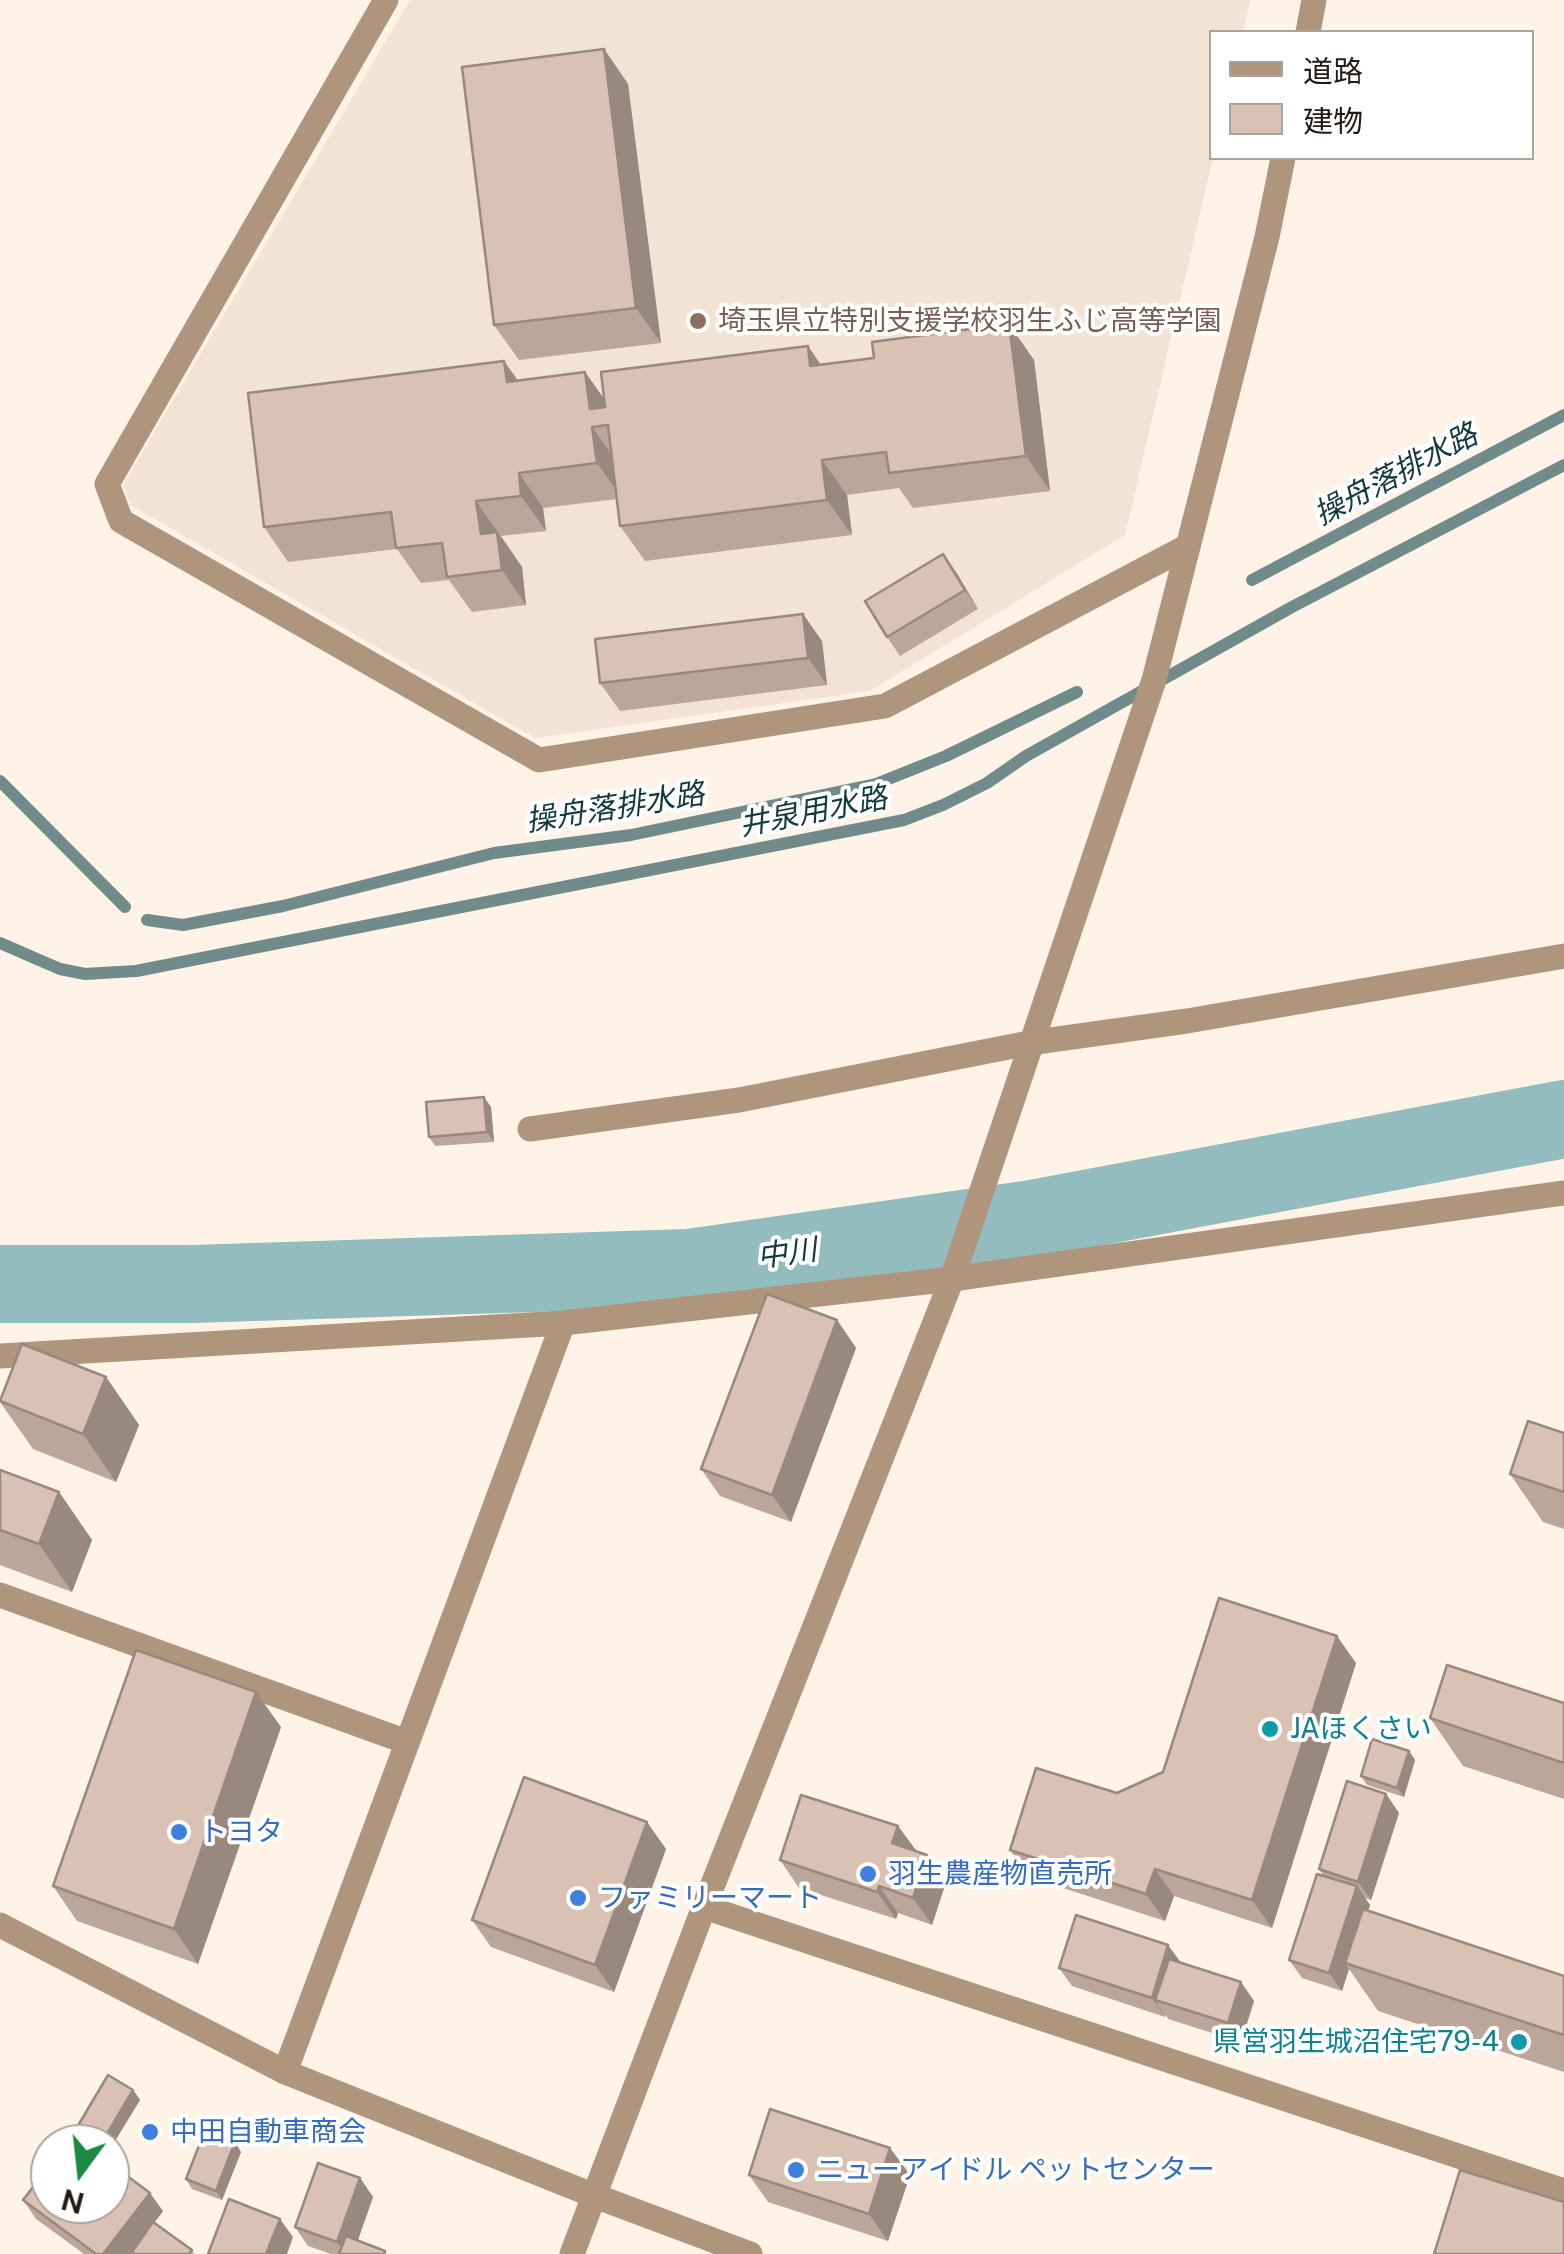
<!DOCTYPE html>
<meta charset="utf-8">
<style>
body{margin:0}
#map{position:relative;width:1564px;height:2254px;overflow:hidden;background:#fff3e7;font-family:"Public Sans","Noto Sans JP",sans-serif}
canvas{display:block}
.legend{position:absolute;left:1209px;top:30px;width:325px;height:130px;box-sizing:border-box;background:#fff;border:2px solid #a7a3a1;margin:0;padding:12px 18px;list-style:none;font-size:30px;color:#221a14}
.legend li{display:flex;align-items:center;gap:20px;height:50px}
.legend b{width:50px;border:2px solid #a7a3a1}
.north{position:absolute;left:30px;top:2124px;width:100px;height:100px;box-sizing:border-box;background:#fff;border:2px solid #a7a3a1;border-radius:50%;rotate:195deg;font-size:28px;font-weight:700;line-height:40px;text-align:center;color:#221a14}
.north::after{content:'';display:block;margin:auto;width:35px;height:45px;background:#1c8a42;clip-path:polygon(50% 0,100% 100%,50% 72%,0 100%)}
</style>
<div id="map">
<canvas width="1564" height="2254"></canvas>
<ul class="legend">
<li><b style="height:12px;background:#b0957d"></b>道路</li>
<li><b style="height:28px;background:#d9c2b3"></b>建物</li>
</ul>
<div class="north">N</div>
</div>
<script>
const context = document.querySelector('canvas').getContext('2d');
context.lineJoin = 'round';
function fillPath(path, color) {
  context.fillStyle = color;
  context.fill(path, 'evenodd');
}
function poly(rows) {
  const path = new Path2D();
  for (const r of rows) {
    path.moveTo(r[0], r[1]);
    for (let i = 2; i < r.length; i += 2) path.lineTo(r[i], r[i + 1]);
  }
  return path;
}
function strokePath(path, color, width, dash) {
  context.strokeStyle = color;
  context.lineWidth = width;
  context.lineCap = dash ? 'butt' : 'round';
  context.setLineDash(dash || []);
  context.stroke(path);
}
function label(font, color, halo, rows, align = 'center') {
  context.font = font + ' "Public Sans","Noto Sans JP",sans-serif';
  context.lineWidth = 8;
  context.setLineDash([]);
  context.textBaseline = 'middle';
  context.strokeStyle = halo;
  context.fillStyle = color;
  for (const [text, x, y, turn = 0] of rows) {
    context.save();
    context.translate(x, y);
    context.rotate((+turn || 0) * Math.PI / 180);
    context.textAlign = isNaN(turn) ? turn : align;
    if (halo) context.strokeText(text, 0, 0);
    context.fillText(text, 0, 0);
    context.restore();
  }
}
const built = poly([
 [410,0,1250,0,1243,32,1212,32,1213,158,1125,535,870,691,535,738,130,505,123,485]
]);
const stream = poly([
 [1252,580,1564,415],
 [0,781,125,907],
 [147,920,183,925,283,906,494,853,631,835,876,784,946,756,1077,692],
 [0,943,60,969,85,974,136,971,904,820,943,805,987,783,1026,756,1292,607,1564,465]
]);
const river = poly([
 [0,1284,193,1284,688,1268,1032,1219,1564,1119]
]);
const minor = poly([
 [386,0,107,484,121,521,539,760,885,706,1188,546],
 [530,1129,739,1100,1029,1043,1187,1021,1564,956],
 [0,1356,563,1323,952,1279,1564,1193],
 [0,1595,407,1742],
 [704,1907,1564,2191],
 [285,2072,563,1323]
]);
const tertiary = poly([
 [1308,32,1314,0],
 [0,1925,285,2072,595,2196,750,2254],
 [572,2254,704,1907,952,1279,1154,680,1267,237,1283,158]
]);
const wall = poly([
 [604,49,628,84,661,343,519,360,494,325],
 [1034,360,1050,491,913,508,899,488,847,495,852,535,645,561,620,526,617,499,543,508,546,531,501,536,522,567,526,605,472,612,449,580,421,583,397,549,288,562,264,527,518,380,585,372,604,399,820,364],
 [956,572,978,609,900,656,887,637],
 [822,641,827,685,620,711,600,683],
 [491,1107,494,1142,435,1146,429,1137],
 [837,1320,856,1348,791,1522,720,1496,701,1469],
 [106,1377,139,1425,116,1482,33,1449,0,1402,0,1399],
 [1564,1433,1564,1529,1543,1522,1510,1474],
 [0,1470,59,1492,92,1540,72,1592,0,1565],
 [1356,1663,1272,1928,1174,1896,1165,1921,1029,1877,1010,1850,1117,1793,1163,1772],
 [1564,1703,1564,1799,1463,1766,1430,1718],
 [281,1727,198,1964,77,1921,53,1886],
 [1409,1751,1415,1760,1404,1797,1367,1785,1361,1776],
 [1386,1794,1399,1813,1371,1900,1365,1898,1370,1905,1368,1911,1564,1976,1564,2072,1378,2011,1349,1969,1342,1991,1302,1978,1289,1960,1324,1876,1319,1869],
 [898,1826,917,1852,927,1855,946,1882,932,1925,898,1913,896,1919,799,1888,780,1860],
 [666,1849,614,1992,491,1947,472,1920],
 [1181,1963,1254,2001,1241,2042,1168,2019,1166,2015,1165,2017,1072,1986,1059,1968],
 [133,2090,140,2100,110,2149,110,2144,92,2144,82,2138,76,2129],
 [890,2148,910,2175,888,2241,768,2202,749,2175],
 [241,2152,222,2200,192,2189,186,2179],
 [360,2178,373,2197,358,2240,387,2254,331,2254,308,2246,295,2227],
 [23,2200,163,2211,154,2223,192,2250,194,2254,133,2254,132,2252,131,2254,84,2254,36,2219]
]);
const shadedWall = poly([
 [604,49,628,84,661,343,636,308],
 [1009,324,1034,360,1050,491,1026,456],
 [808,346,832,381,810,366],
 [504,361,529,396,507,382],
 [585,372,610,407,608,425,590,409],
 [592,427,617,462,622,498,597,463],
 [822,460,847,495,852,535,827,500],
 [519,473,543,508,546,531,521,496],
 [476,501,522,567,526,605,502,570,481,534],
 [943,554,956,572,978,609,965,590],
 [803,614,822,641,827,685,808,658],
 [484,1097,491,1107,494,1142,487,1132],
 [837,1320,856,1348,791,1522,772,1495],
 [106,1377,139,1425,116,1482,83,1434],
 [59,1492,92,1540,72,1592,39,1544],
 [1337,1636,1356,1663,1272,1928,1252,1900],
 [256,1692,281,1727,198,1964,174,1929],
 [1409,1751,1415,1760,1404,1797,1397,1788],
 [1386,1794,1399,1813,1371,1900,1358,1882],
 [647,1822,666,1849,614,1992,595,1965],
 [898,1826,918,1853,892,1843],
 [927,1855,946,1882,932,1925,913,1898],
 [1155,1869,1174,1896,1165,1921,1146,1894],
 [879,1886,898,1913,896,1919,877,1892],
 [1357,1886,1370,1905,1350,1965,1345,1963,1349,1969,1342,1991,1329,1973],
 [1168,1945,1182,1964,1155,2000,1165,2017,1152,1998],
 [1241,1982,1254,2001,1241,2042,1228,2023],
 [133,2090,140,2100,110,2149,110,2144,101,2144],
 [235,2142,241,2152,222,2200,216,2191],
 [890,2148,910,2175,888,2241,869,2214],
 [360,2178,373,2197,353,2254,346,2254,337,2242],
 [150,2193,163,2211,131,2254,103,2254],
 [280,2219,293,2237,287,2254,266,2254]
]);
const building = poly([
 [604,49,636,308,494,325,462,67,604,49],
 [1009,324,1026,456,889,473,886,452,822,460,827,500,620,526,608,425,592,427,597,463,519,473,521,496,476,501,481,534,497,532,502,570,447,577,442,543,396,548,391,512,264,527,248,393,504,361,507,382,585,372,590,409,605,407,601,372,808,346,810,366,874,358,872,342,1009,324],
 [943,554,965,590,887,637,865,601,943,554],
 [803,614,808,658,600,683,595,639,803,614],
 [484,1097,487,1132,429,1137,426,1102,484,1097],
 [767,1294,837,1320,772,1495,701,1469,767,1294],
 [22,1344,106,1377,83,1434,0,1401,22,1344],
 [1528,1421,1564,1433,1564,1492,1510,1474,1528,1421],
 [0,1470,59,1492,39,1544,0,1530,0,1470],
 [1219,1598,1337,1636,1252,1900,1155,1869,1146,1894,1010,1850,1036,1768,1117,1793,1163,1772,1219,1598],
 [136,1650,256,1692,174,1929,53,1886,136,1650],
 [1447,1665,1564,1703,1564,1763,1430,1718,1447,1665],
 [1372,1739,1409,1751,1397,1788,1361,1776,1372,1739],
 [524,1777,647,1822,595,1965,472,1920,524,1777],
 [1347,1781,1386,1794,1358,1882,1319,1869,1347,1781],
 [801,1795,898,1826,892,1843,927,1855,913,1898,879,1886,877,1892,780,1860,801,1795],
 [1317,1874,1357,1886,1329,1973,1289,1960,1317,1874],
 [1363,1909,1564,1976,1564,2035,1345,1963,1363,1909],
 [1076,1915,1168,1945,1152,1998,1059,1968,1076,1915],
 [1169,1959,1241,1982,1228,2023,1155,2000,1169,1959],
 [108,2075,133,2090,101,2144,76,2129,108,2075],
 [770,2109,890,2148,869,2214,749,2175,770,2109],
 [205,2130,235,2142,216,2191,186,2179,205,2130],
 [72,2135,84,2144,66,2144,72,2135],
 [110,2163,150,2193,103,2254,96,2254,23,2200,50,2165,50,2204,110,2204,110,2163],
 [318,2163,360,2178,337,2242,295,2227,318,2163],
 [1460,2170,1564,2202,1564,2254,1434,2254,1460,2170],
 [229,2199,280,2219,266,2254,208,2254,229,2199],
 [153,2222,192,2250,189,2254,134,2254,132,2252,153,2222],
 [346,2236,385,2251,384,2254,339,2254,346,2236]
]);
const markers = [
 [698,321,10,"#8d6e63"],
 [1270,1729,10,"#0f9aa8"],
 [179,1832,10,"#3f7fe0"],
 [868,1874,10,"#3f7fe0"],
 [578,1898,10,"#3f7fe0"],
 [1519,2042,10,"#0f9aa8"],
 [150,2132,10,"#3f7fe0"],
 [796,2170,10,"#3f7fe0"]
];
const educationNames = [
 ["埼玉県立特別支援学校羽生ふじ高等学園",718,321]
];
const cultureNames = [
 ["JAほくさい",1290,1729],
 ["県営羽生城沼住宅79-4",1499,2042,"right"]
];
const shopNames = [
 ["トヨタ",199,1832],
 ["羽生農産物直売所",888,1874],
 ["ファミリーマート",598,1898],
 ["中田自動車商会",170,2132],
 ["ニューアイドル ペットセンター",816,2170]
];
const waterNames = [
 ["操舟落排水路",1396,475,-28],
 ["操舟落排水路",615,808,-9],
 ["井泉用水路",813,812,-11],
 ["中川",787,1254,-8]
];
fillPath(built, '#f2e3d4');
strokePath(stream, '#708b8a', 12);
strokePath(river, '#92bcbd', 78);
strokePath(minor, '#b0957d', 25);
strokePath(tertiary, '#b0957d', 25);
fillPath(wall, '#bba79a');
fillPath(shadedWall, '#98887d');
fillPath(building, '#d9c2b3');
strokePath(building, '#98887d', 2.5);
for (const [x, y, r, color] of markers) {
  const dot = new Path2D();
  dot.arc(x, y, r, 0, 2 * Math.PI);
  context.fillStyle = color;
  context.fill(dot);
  strokePath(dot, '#fff', 4);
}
label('28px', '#785e54', '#fff', educationNames, 'left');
label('28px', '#0d838f', '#fff', cultureNames, 'left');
label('28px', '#366cbe', '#fff', shopNames, 'left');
label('italic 30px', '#123a3b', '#fff', waterNames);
</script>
